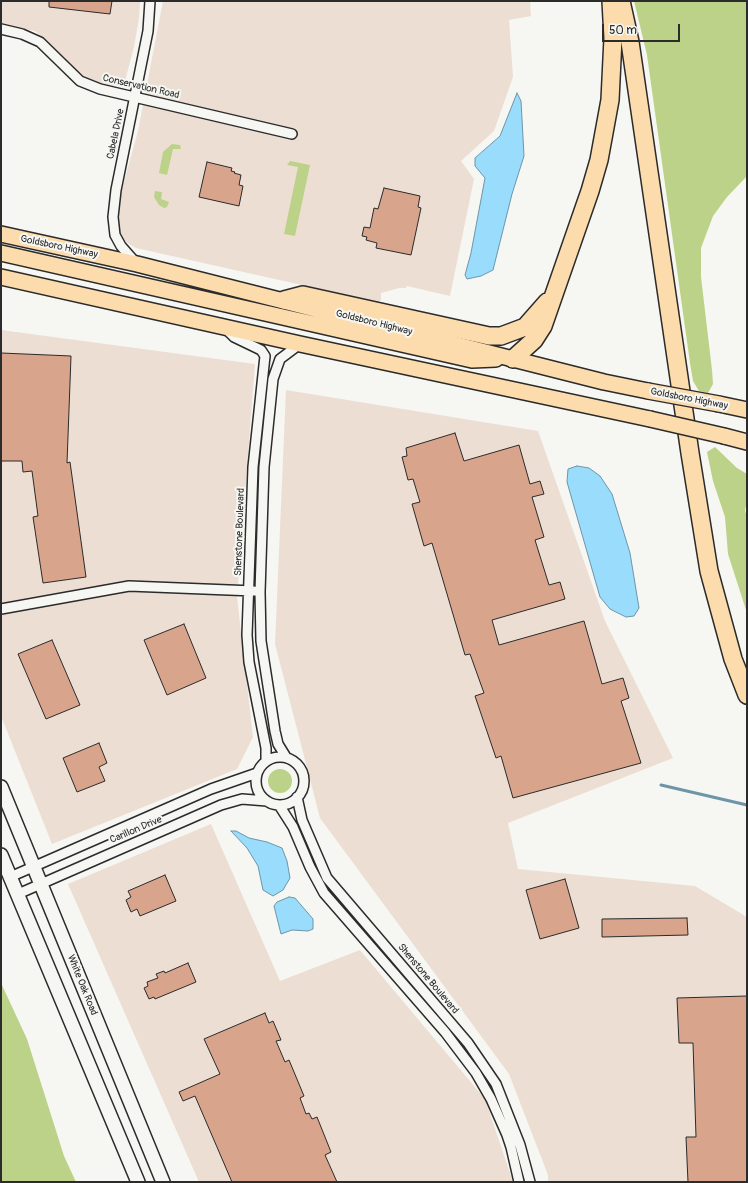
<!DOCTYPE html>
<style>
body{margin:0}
#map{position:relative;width:748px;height:1183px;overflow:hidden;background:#f6f6f2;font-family:Pangolin,sans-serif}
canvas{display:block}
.frame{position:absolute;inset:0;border:2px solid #2b2b2b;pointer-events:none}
.scale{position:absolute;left:602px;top:24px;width:78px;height:18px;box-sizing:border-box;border:2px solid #2b2b2b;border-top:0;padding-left:5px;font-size:12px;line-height:14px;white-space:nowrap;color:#2b2b2b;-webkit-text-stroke:3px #f6f6f2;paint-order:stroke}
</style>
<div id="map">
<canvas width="748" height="1183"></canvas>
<div class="frame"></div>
<div class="scale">50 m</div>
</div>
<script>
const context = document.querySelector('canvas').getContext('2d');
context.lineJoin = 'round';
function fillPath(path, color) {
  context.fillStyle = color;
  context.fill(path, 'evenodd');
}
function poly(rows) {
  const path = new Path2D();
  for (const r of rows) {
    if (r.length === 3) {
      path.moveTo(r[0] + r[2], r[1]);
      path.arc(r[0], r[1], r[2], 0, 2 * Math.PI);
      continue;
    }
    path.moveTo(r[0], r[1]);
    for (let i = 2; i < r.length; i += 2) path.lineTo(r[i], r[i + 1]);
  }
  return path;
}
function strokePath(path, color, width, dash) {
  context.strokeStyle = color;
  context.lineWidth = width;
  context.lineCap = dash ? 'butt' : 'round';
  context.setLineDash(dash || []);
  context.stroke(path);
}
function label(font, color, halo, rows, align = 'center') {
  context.font = font + ' Pangolin,sans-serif';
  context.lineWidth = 4;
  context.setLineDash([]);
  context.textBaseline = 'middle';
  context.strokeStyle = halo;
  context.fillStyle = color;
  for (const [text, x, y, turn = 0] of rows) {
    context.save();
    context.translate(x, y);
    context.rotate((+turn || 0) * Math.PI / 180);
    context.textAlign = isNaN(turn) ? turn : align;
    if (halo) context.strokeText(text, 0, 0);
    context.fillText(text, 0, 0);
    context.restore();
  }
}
const built = poly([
 [1,1,140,1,139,18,134,47,125,81,112,86,89,80,74,68,44,38,35,31,1,25],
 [163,1,530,1,531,16,509,20,513,77,494,131,461,161,474,179,450,296,407,286,406,288,399,288,381,293,381,300,378,302,136,248,126,242,120,236,116,224,115,214,138,131],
 [1,330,255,364,237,597,253,737,237,769,52,844,1,716],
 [286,390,538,431,605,621,673,758,508,823,518,869,695,886,747,917,747,1182,548,1182,548,1175,509,1074,320,818,275,644],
 [211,824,280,981,360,950,485,1099,513,1182,199,1182,68,884]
]);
const green = poly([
 [634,1,747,1,747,176,727,197,713,216,701,248,701,277,712,370,713,384,708,393,699,391,693,381,690,363,647,55],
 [172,144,180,145,181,149,173,149,167,175,159,173,163,152],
 [290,161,310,165,295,236,284,234,298,167,287,165],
 [155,191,162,192,161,199,169,202,167,207,164,208,159,205,154,197],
 [715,447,737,468,747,474,747,501,745,510,747,518,747,613,728,554,725,517,713,481,707,452],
 [280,781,12],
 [1,983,27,1039,64,1156,76,1182,1,1182]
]);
const water = poly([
 [517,93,521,101,524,156,512,194,493,270,481,276,467,279,465,275,471,253,485,178,475,166,475,158,500,136,517,93],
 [577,466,589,468,600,476,612,494,630,553,639,608,634,616,626,617,610,609,600,597,567,482,568,469,577,466],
 [231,831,236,831,249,838,267,842,282,848,287,861,290,878,283,890,273,896,263,890,258,866,247,848,231,831],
 [289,897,295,898,313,919,313,929,308,931,292,930,281,934,274,906,277,902,289,897]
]);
const stream = poly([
 [661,785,747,805]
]);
const building = poly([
 [49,1,112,1,110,14,49,7,49,1],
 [207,162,232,168,231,171,235,172,234,173,241,175,239,185,243,186,239,206,199,197,207,162],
 [384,188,420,196,418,207,421,208,411,255,376,248,377,243,366,240,367,237,362,236,364,227,370,228,374,208,378,209,384,188],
 [1,353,71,356,67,463,70,462,86,577,43,583,33,517,38,516,32,471,23,472,22,461,1,461,1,353],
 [455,433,464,461,519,445,530,484,540,481,544,494,532,497,544,537,535,540,549,585,560,582,565,599,492,620,499,645,584,621,602,684,623,678,629,698,621,701,641,763,513,798,501,756,496,758,475,696,484,693,470,654,465,655,432,543,424,546,412,504,420,502,413,479,408,480,402,457,407,456,406,448,455,433],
 [184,624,206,678,167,695,144,640,184,624],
 [52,640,80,705,46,719,18,654,52,640],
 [99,743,107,763,99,767,105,781,77,792,63,758,99,743],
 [165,875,176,901,140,916,137,909,131,912,126,900,131,897,128,891,165,875],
 [565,879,579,928,540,939,526,890,565,879],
 [687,918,688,935,602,937,602,919,687,918],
 [188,963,196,982,155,999,154,997,149,999,144,988,148,986,147,982,158,978,156,974,164,971,165,973,188,963],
 [747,996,747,1182,688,1182,686,1137,696,1137,693,1043,679,1043,677,998,747,996],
 [265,1013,269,1023,273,1021,281,1040,276,1041,285,1062,289,1060,304,1096,300,1098,306,1114,309,1113,312,1119,317,1117,331,1152,325,1155,337,1182,232,1182,195,1096,183,1101,179,1092,220,1074,204,1039,265,1013]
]);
const minor = poly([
 [1,29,22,34,40,42,80,81,100,89,292,134],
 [136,263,121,246,115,235,113,217,116,190,148,31,150,1],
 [226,329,234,337,261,350,265,356,253,467,247,635,249,662,266,748,266,761],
 [1,609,129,586,254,591],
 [286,757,278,744,275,731,261,641,260,592,264,467,273,379,280,359,300,344],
 [280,781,24],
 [297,797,302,820,327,878,468,1043,496,1084,520,1145,530,1182],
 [279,805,293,827,310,867,324,893,445,1032,476,1073,491,1099,507,1135,511,1147,519,1182],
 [10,877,211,789,257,773],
 [18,894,221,805,242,799,267,801]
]);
const secondary = poly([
 [1,787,163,1182],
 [1,855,138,1182]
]);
const primary = poly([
 [1,234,137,264,604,382,648,391],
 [1,253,472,360,496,359],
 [1,277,300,344,650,419],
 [719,404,747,410],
 [724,436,747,442]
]);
const motorway = poly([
 [621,1,630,42,690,453,709,571,733,659,747,695],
 [284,300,303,295,489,336,501,336,525,327,547,302],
 [513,359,534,340,543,326,590,191,599,160,610,100,613,38,611,1]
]);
const primaryBridge = poly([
 [648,391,719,404],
 [650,419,724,436]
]);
const streetNames = [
 ["Conservation Road",141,87,13],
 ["Cabela Drive",116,134,-78],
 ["Goldsboro Highway",59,247,12],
 ["Goldsboro Highway",374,323,14],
 ["Goldsboro Highway",689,399,11],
 ["Shenstone Boulevard",240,532,-88],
 ["Carillon Drive",136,830,-23],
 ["Shenstone Boulevard",428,979,50],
 ["White Oak Road",82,985,68]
];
fillPath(built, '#edded3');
fillPath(green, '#bcd288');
fillPath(water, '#99dcfb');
strokePath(water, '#6d95a8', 1);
strokePath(stream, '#6d95a8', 3);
fillPath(building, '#d8a58c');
strokePath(building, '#2b2b2b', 1);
strokePath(minor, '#2b2b2b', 12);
strokePath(secondary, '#2b2b2b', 16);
strokePath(primary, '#2b2b2b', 18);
strokePath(motorway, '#2b2b2b', 20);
strokePath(minor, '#f6f6f2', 9);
strokePath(secondary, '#f6f6f2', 13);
strokePath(primary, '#fcdcac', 15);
strokePath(motorway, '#fcdcac', 17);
strokePath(primaryBridge, '#2b2b2b', 18, []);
strokePath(primaryBridge, '#fcdcac', 15);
label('10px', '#2b2b2b', '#f6f6f2', streetNames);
</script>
